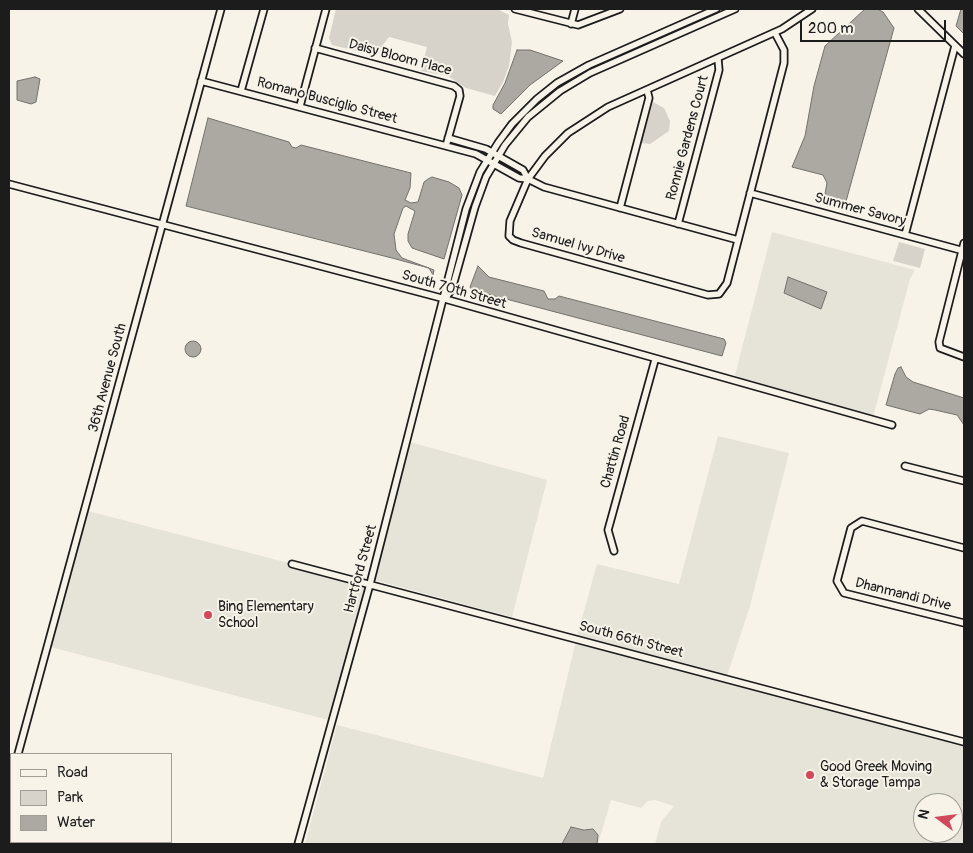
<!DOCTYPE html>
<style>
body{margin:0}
#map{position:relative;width:973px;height:853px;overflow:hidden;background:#f7f3e8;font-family:Pangolin,sans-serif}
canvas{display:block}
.frame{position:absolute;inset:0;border:10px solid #1c1c1c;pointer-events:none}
.legend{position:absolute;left:10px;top:753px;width:162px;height:90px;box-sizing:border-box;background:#f7f3e8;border:1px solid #9f9d96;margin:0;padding:6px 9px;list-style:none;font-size:15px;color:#1c1c1c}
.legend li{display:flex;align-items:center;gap:10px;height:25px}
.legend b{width:25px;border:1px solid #9f9d96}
.north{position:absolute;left:913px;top:793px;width:50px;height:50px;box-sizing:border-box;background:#f7f3e8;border:1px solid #9f9d96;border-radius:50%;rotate:285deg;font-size:14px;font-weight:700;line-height:20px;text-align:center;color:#1c1c1c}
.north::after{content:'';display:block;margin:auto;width:18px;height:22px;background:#d1495b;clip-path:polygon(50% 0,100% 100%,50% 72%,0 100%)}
.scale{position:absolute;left:800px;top:20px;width:146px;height:22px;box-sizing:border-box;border:2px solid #1c1c1c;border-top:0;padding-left:6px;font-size:15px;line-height:18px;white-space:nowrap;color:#1c1c1c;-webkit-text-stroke:4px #f7f3e8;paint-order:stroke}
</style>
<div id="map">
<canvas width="973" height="853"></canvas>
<div class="frame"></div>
<ul class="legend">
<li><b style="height:6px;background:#f7f3e8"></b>Road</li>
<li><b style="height:14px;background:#d7d3cb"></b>Park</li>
<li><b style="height:14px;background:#aca9a2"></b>Water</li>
</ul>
<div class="north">N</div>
<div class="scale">200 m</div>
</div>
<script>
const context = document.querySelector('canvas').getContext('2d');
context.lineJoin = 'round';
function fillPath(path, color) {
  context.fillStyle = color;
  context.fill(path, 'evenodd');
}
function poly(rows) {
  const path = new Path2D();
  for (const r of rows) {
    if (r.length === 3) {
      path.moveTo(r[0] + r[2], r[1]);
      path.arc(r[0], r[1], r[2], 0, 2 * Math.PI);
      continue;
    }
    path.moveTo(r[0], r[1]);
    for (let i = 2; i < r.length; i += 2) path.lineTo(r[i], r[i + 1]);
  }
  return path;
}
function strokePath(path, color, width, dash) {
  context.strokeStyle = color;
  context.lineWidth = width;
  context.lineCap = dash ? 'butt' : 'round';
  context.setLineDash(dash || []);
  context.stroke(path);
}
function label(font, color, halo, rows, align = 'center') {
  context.font = font + ' Pangolin,sans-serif';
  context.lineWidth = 4;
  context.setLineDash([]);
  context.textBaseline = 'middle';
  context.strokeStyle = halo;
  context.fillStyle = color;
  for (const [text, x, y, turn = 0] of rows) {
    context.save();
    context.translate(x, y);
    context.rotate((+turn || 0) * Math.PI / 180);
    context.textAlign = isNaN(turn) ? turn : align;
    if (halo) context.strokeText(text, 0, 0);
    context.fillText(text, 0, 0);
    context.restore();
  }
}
const built = poly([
 [772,232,915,270,910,279,873,417,741,380,735,375],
 [718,436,789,453,750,606,727,676,577,636,597,564,679,584],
 [410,442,547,480,512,617,374,580],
 [84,510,370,584,332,721,47,646],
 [576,641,960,743,964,746,964,844,655,844,661,822,674,806,655,800,648,801,641,808,611,800,598,844,587,829,571,827,562,844,305,844,337,725,543,778],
 [923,803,953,803,953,833,923,833]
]);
const green = poly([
 [336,9,497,9,509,15,508,24,512,42,509,66,503,82,495,96,466,88,448,76,421,71,427,47,389,37,380,49,369,54,332,45,329,38],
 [653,102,664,108,670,121,669,131,650,144,641,143],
 [899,242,925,249,920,268,893,261]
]);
const water = poly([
 [865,9,877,9,883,12,894,28,845,205,824,199,827,183,823,175,792,167,805,136,814,86,825,46,865,9],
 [961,9,964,9,964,34,956,26,961,9],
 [517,50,530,50,563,61,530,85,501,114,493,109,493,105,505,83,517,50],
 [35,77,40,79,36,102,31,104,17,100,17,81,35,77],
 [208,118,289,142,292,147,296,148,301,145,411,173,410,188,405,200,411,203,418,202,424,182,428,179,432,177,449,182,459,188,462,195,444,259,412,248,408,241,408,234,415,211,406,206,403,208,394,234,396,250,402,258,434,270,433,275,429,268,392,258,186,206,208,118],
 [478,266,489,277,544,291,548,299,555,299,559,296,724,339,726,343,722,356,472,290,470,287,478,266],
 [788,277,827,292,821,309,784,293,788,277],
 [193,349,8],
 [901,367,906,377,913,382,964,398,964,425,957,415,935,410,929,409,920,414,886,405,895,374,898,368,901,367],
 [571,827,584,830,593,829,598,835,597,844,562,844,571,827]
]);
const minor = poly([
 [515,9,578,25,620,9],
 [918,9,964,54],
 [571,24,575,9],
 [775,33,784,50,784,63,727,283,719,294,708,295,521,243,513,240,509,236,510,221,528,179,545,156,568,133,608,107,782,29,812,9],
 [315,48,454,86,459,90,460,96,446,146],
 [201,81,476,154,519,178,528,179,544,187,738,240],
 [241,91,264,9],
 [300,106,326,9],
 [448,138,486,149,523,170,528,179],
 [9,184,445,299,892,425],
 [750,193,964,251],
 [620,208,649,98,647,90],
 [678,224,719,70,718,59],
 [905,235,955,46],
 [964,243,939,342,940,348,964,357],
 [445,299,452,289,475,207,486,177,505,145,528,117,560,91,590,73,735,9],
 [905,466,964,481],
 [964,548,862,521,851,528,837,581,844,593,964,623],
 [614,551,608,530,655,360],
 [292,564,964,742],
 [18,754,221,9],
 [9,787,11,778],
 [298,844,370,584,466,209,480,172,498,143,512,124,537,99,557,83,589,65,716,9]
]);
const markers = [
 [208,615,5,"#d1495b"],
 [810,775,5,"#d1495b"]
];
const streetNames = [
 ["Daisy Bloom Place",400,58,15],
 ["Romano Busciglio Street",327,101,15],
 ["Ronnie Gardens Court",688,138,-75],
 ["Summer Savory",860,210,15],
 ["Samuel Ivy Drive",578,246,16],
 ["South 70th Street",454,290,16],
 ["36th Avenue South",108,378,-75],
 ["Chattin Road",616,452,-74],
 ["Hartford Street",361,569,-75],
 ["Dhanmandi Drive",903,595,14],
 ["South 66th Street",631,640,15]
];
const poiNames = [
 ["Bing Elementary",218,607],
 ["School",218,623],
 ["Good Greek Moving",820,767],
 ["& Storage Tampa",820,783]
];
fillPath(built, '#e6e3d9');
fillPath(green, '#d7d3cb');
fillPath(water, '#aca9a2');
strokePath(water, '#72716c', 1);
strokePath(minor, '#1c1c1c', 9);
strokePath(minor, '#f7f3e8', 5.5);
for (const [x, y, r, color] of markers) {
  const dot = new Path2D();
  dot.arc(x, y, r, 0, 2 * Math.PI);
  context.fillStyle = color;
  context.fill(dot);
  strokePath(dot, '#f7f3e8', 2);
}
label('14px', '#1c1c1c', '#f7f3e8', streetNames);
label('14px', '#1c1c1c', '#f7f3e8', poiNames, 'left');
</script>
